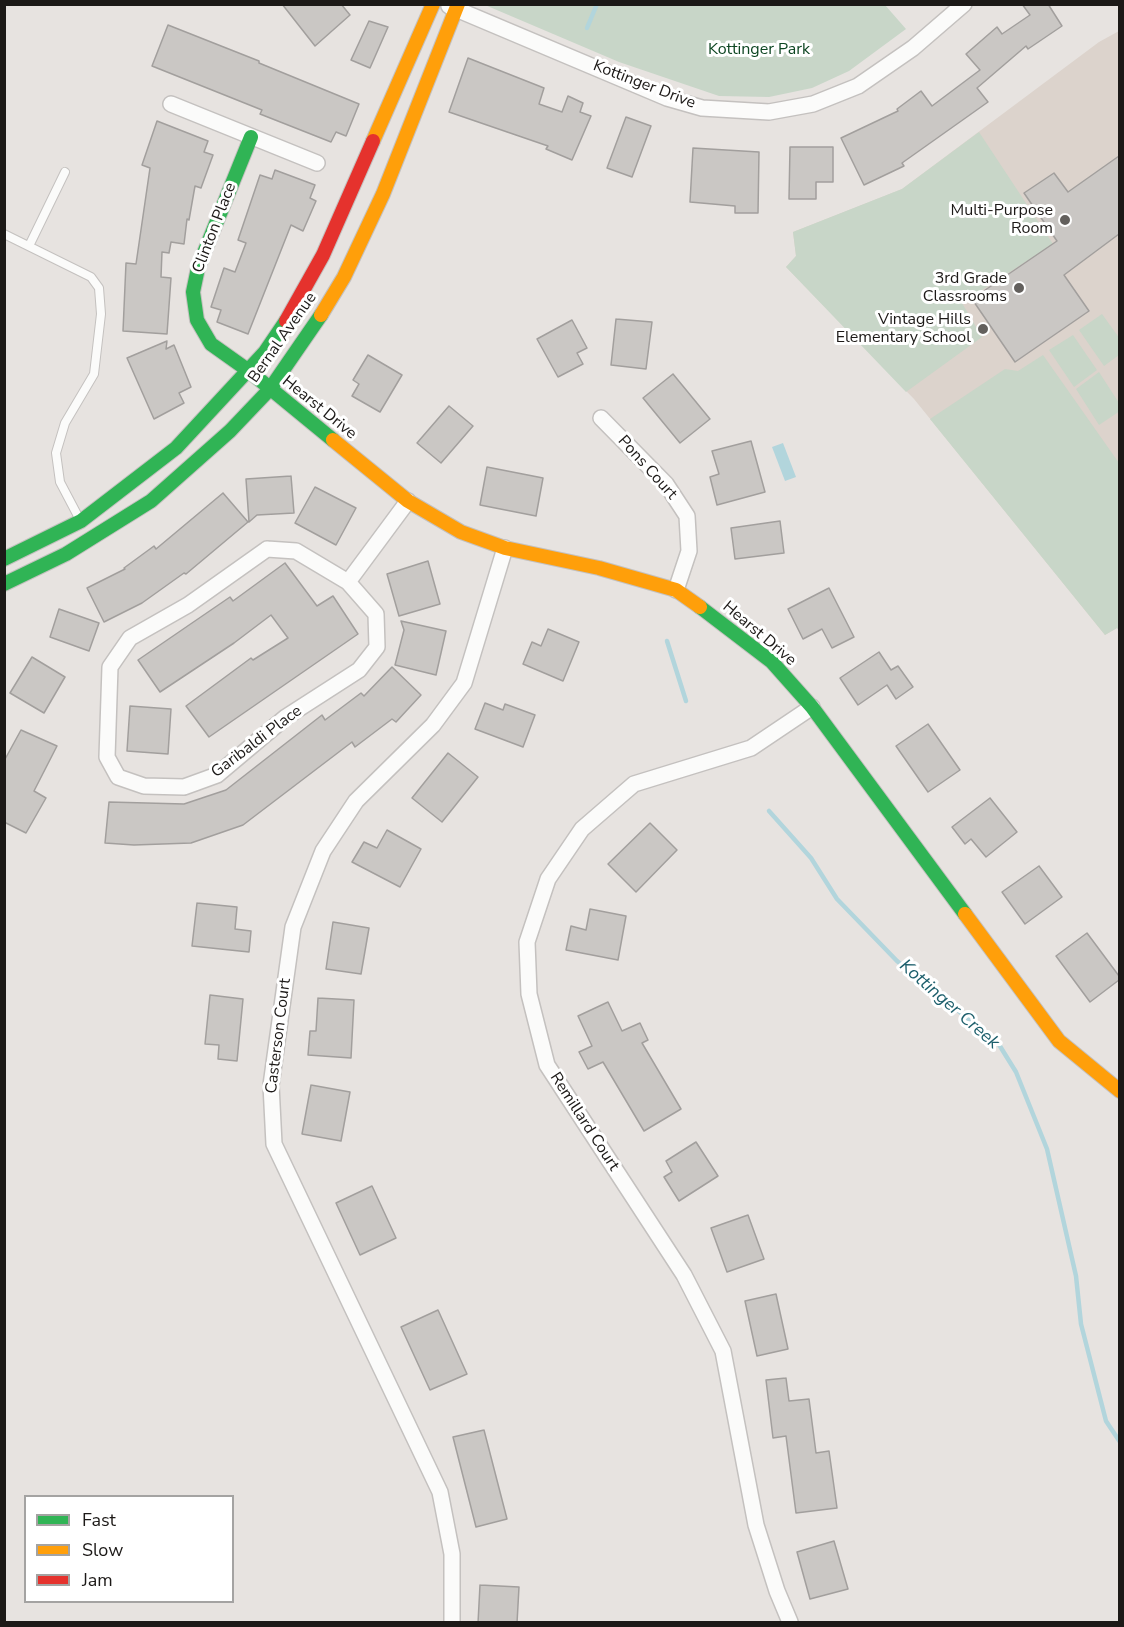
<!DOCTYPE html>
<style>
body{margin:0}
#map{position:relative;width:1124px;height:1627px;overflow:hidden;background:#e7e3e0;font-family:"Nunito Sans",sans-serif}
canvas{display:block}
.frame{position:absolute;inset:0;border:6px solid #1c1917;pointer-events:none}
.legend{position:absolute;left:24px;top:1495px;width:210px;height:108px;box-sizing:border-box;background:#fff;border:2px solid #a4a3a2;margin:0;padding:8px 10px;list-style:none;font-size:18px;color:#1c1917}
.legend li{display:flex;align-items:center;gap:12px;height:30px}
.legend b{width:30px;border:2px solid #a4a3a2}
</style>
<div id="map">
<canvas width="1124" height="1627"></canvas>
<div class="frame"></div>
<ul class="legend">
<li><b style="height:8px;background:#30b455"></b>Fast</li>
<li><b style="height:8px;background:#ff9f0a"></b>Slow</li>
<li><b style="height:8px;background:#e5322d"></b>Jam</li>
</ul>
</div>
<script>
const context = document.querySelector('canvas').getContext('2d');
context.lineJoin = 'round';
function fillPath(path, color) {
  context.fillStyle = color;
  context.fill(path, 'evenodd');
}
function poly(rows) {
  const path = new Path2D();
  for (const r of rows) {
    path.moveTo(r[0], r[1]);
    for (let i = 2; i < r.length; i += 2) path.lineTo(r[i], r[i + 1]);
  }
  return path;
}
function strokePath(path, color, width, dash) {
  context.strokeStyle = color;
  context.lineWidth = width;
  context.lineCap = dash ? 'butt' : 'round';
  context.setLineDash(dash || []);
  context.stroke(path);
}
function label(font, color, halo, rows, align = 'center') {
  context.font = font + ' "Nunito Sans",sans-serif';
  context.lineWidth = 6;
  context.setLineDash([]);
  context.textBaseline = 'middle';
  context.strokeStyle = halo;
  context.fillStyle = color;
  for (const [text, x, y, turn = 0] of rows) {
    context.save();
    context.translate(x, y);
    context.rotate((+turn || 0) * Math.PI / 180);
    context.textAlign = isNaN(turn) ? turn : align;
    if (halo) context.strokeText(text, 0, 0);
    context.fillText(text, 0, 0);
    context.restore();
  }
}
const built = poly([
 [1119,31,1119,630,1117,628,1105,635,914,399,786,267,796,256,793,232,902,189,1099,42]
]);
const green = poly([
 [485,5,885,5,906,29,849,71,812,88,769,97,719,96,619,62],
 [979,132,1053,244,962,303,982,337,906,392,786,267,796,256,793,232,902,189],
 [1102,314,1120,339,1119,355,1104,366,1079,330],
 [1073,335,1097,370,1074,387,1049,350],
 [1043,355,1119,463,1119,630,1117,628,1105,635,930,419,1005,369,1018,371],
 [1099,372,1119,403,1120,411,1099,425,1076,389]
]);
const water = poly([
 [783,443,796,477,785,481,772,447]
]);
const stream = poly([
 [587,28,597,4],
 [667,641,686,701],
 [769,811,811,858,837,899,897,961,998,1043,1016,1072,1047,1149,1076,1276,1081,1324,1106,1421,1120,1442]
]);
const building = poly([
 [282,4,341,4,350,15,315,46,282,4],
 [1022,4,1048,4,1062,26,1028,49,1026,46,977,88,988,102,902,163,904,166,864,185,841,138,898,111,897,109,921,91,932,106,980,70,966,54,997,27,1002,34,1030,15,1022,4],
 [369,21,388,27,370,68,351,60,369,21],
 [168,25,259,61,259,63,359,104,346,136,336,132,331,142,260,114,262,110,152,66,168,25],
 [468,58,544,88,539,104,562,112,568,96,583,103,580,112,591,116,572,160,546,149,548,146,449,112,468,58],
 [626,117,651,126,632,177,607,168,626,117],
 [157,121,208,141,204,152,213,155,201,188,195,186,189,220,187,219,184,244,171,242,169,253,162,252,161,277,171,278,167,334,123,331,126,263,136,264,150,168,142,165,157,121],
 [790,147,833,147,833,182,816,182,816,199,789,199,790,147],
 [693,148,759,152,758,213,735,213,735,206,690,202,693,148],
 [1119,156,1119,234,1064,275,1089,311,1015,362,972,299,1057,241,1024,193,1054,173,1068,192,1119,156],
 [275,170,315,185,310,198,316,201,303,231,291,225,248,334,217,322,221,310,211,307,224,268,235,272,246,243,238,240,260,175,272,179,275,170],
 [616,319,652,322,646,369,611,365,616,319],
 [572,320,587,348,577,353,583,364,558,377,537,339,572,320],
 [167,341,166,349,174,345,191,387,179,393,184,403,154,419,127,358,167,341],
 [368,355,402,375,380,412,352,396,359,384,353,380,368,355],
 [673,374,710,419,680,443,643,398,673,374],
 [449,406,473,426,441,463,417,443,449,406],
 [751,441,765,492,717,505,710,477,719,474,712,451,751,441],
 [487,467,543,478,536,516,480,505,487,467],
 [291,476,294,513,257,515,249,522,246,479,291,476],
 [315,487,356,508,336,545,295,523,315,487],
 [223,493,248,522,186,574,184,573,142,603,104,622,87,588,125,569,124,568,154,546,156,549,223,493],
 [780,521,784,553,735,559,731,528,780,521],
 [428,561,440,604,399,616,387,574,428,561],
 [285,563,317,606,333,596,358,634,209,737,186,706,251,658,253,660,288,638,271,615,234,643,160,692,138,660,230,597,233,601,285,563],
 [829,588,854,637,832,648,822,629,803,639,788,609,829,588],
 [59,609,99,623,89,651,50,637,59,609],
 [401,621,446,631,436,675,395,665,404,630,401,621],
 [548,629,579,642,563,681,523,664,532,642,541,646,548,629],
 [879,652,891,670,898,666,913,687,896,699,887,685,858,705,840,678,879,652],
 [32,657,65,677,44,713,10,693,32,657],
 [392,667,421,695,396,722,392,719,355,747,352,742,243,825,191,843,134,845,105,843,109,802,184,804,226,790,322,715,325,720,361,693,364,696,392,667],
 [485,703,503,710,505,704,535,715,523,747,475,729,485,703],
 [130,706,171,709,168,754,127,751,130,706],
 [928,724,960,770,928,792,896,746,928,724],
 [21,730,57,746,34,791,46,798,26,833,4,822,4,761,21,730],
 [448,753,478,777,442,822,412,798,448,753],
 [990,798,1017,832,986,857,971,839,965,844,952,827,990,798],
 [650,823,677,850,636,892,608,864,650,823],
 [387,830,421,849,400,887,352,862,364,842,377,848,387,830],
 [1039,866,1062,897,1025,924,1002,892,1039,866],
 [197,903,237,907,235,929,251,931,249,952,192,946,197,903],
 [590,909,626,916,618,960,566,950,571,926,586,930,590,909],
 [333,922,369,928,361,974,326,969,333,922],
 [1087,933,1119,976,1119,980,1090,1002,1056,956,1087,933],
 [210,995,243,999,237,1061,218,1059,219,1045,205,1044,210,995],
 [318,998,354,1000,351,1058,308,1055,310,1031,316,1031,318,998],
 [608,1002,622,1031,640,1023,648,1040,642,1043,681,1109,644,1131,603,1062,588,1069,579,1052,592,1046,578,1016,608,1002],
 [311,1085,350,1092,341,1141,302,1134,311,1085],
 [696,1142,718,1176,679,1201,664,1177,672,1172,666,1161,696,1142],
 [372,1186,396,1238,360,1255,336,1203,372,1186],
 [748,1215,764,1259,727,1272,711,1228,748,1215],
 [776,1294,788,1349,757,1356,745,1301,776,1294],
 [438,1310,467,1374,430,1390,401,1327,438,1310],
 [786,1378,789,1401,809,1399,816,1453,829,1451,837,1508,796,1513,786,1436,773,1438,766,1380,786,1378],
 [484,1430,507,1519,476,1527,453,1437,484,1430],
 [834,1541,848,1589,810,1599,797,1552,834,1541],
 [480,1585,519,1587,517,1623,478,1623,480,1585]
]);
const lane = poly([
 [4,234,91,277,99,288,101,314,94,374,65,423,56,453,60,482,80,520],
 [29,246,65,172]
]);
const street = poly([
 [449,6,667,98,702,108,769,112,813,104,858,86,913,48,964,4],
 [171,104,317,163],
 [601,418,666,484,687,516,689,551,676,590],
 [267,549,296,551,348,582,376,614,377,647,359,670,286,717,217,775,184,787,144,786,118,777,107,757,110,667,130,638,188,605,267,549],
 [348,582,408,501],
 [452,1622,452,1554,440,1492,274,1144,271,1085,293,927,323,851,356,801,433,725,464,683,505,548],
 [790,1622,777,1591,756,1525,723,1351,684,1275,547,1065,529,994,527,942,548,879,582,829,634,784,751,748,812,707]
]);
const fast = poly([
 [251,137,198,268,193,292,197,320,211,344,249,371,333,440],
 [4,559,81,521,176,448,265,352,286,321],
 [4,584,66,554,151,501,230,431,270,389,321,315],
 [700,607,772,662,812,707,965,914]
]);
const slow = poly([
 [373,141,433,4],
 [321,315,344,277,383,194,458,4],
 [333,440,408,501,461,532,505,548,599,568,676,590,700,607],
 [965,914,1059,1041,1120,1091]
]);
const jam = poly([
 [286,321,323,255,373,141]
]);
const markers = [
 [1065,220,6,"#63605d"],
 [1019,288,6,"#63605d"],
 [983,329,6,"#63605d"]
];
const parkNames = [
 ["Kottinger Park",759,50]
];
const streetNames = [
 ["Kottinger Drive",644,85,21],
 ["Clinton Place",215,228,-69],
 ["Bernal Avenue",283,338,-55],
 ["Hearst Drive",319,408,39],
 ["Pons Court",647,468,48],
 ["Hearst Drive",759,634,40],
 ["Garibaldi Place",257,742,-37],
 ["Casterson Court",279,1036,-83],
 ["Remillard Court",584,1122,57]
];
const poiNames = [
 ["Multi-Purpose",1053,211],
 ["Room",1053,229],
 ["3rd Grade",1007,279],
 ["Classrooms",1007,297],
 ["Vintage Hills",971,320],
 ["Elementary School",971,338]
];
const waterNames = [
 ["Kottinger Creek",949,1005,41]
];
fillPath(built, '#dcd3cc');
fillPath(green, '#c8d6c8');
fillPath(water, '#b2d5dc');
strokePath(stream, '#b2d5dc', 4.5);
fillPath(building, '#cac7c4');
strokePath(building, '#a29f9d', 1.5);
strokePath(lane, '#c4c1bf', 10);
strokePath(street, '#c4c1bf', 18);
strokePath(fast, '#c4c1bf', 16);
strokePath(slow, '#c4c1bf', 16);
strokePath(jam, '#c4c1bf', 16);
strokePath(lane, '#fbfbfa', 8);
strokePath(street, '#fbfbfa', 15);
strokePath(fast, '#30b455', 14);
strokePath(slow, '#ff9f0a', 14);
strokePath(jam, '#e5322d', 14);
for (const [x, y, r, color] of markers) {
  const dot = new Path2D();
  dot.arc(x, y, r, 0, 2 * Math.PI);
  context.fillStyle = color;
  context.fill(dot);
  strokePath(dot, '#fff', 2);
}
label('16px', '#0d4622', '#fff', parkNames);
label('16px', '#1c1917', '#fff', streetNames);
label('16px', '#1c1917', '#fff', poiNames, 'right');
label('italic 18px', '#1d5f6c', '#fff', waterNames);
</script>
